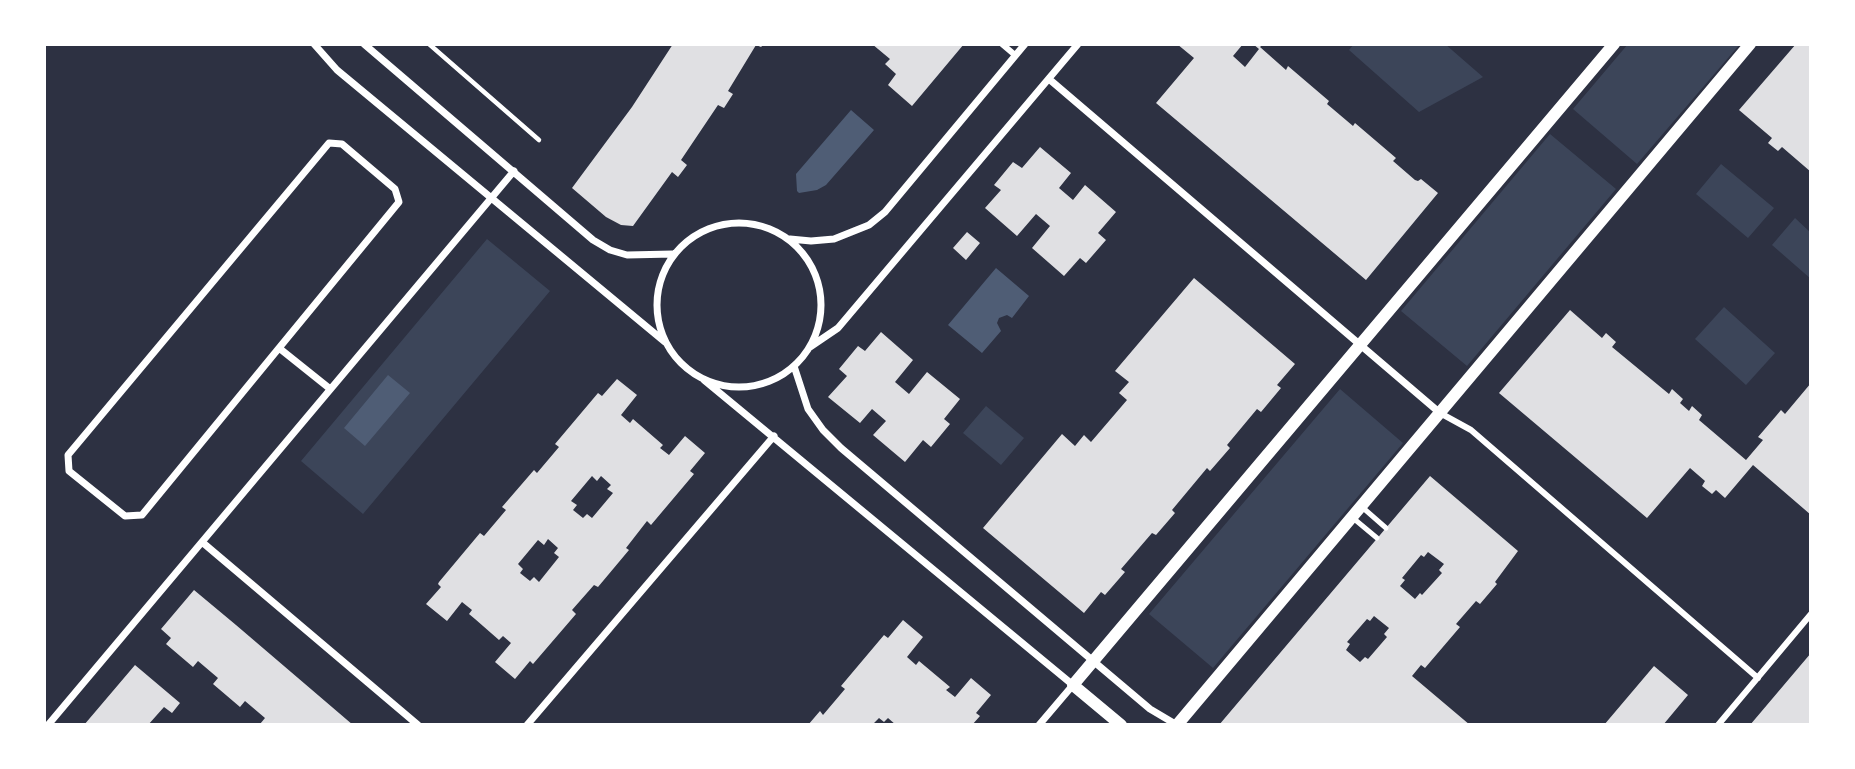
<!DOCTYPE html>
<style>
body{margin:0}
#map{position:relative;width:1855px;height:769px;overflow:hidden;background:#2d3142;font-family:"Roboto Condensed",sans-serif}
canvas{display:block}
.frame{position:absolute;inset:0;border:46px solid #fff;pointer-events:none}
</style>
<div id="map">
<canvas width="1855" height="769"></canvas>
<div class="frame"></div>
</div>
<script>
const context = document.querySelector('canvas').getContext('2d');
context.lineJoin = 'round';
function fillPath(path, color) {
  context.fillStyle = color;
  context.fill(path, 'evenodd');
}
function poly(rows) {
  const path = new Path2D();
  for (const r of rows) {
    if (r.length === 3) {
      path.moveTo(r[0] + r[2], r[1]);
      path.arc(r[0], r[1], r[2], 0, 2 * Math.PI);
      continue;
    }
    path.moveTo(r[0], r[1]);
    for (let i = 2; i < r.length; i += 2) path.lineTo(r[i], r[i + 1]);
  }
  return path;
}
function strokePath(path, color, width, dash) {
  context.strokeStyle = color;
  context.lineWidth = width;
  context.lineCap = dash ? 'butt' : 'round';
  context.setLineDash(dash || []);
  context.stroke(path);
}
const green = poly([
 [1354,44,1445,44,1483,77,1419,112,1349,50],
 [1628,44,1740,44,1637,164,1573,109],
 [1550,134,1616,189,1467,366,1401,311],
 [1721,164,1774,208,1748,238,1696,194],
 [1795,218,1811,233,1811,279,1772,245],
 [487,239,550,291,363,514,301,461],
 [1724,307,1775,353,1746,385,1695,339],
 [1340,389,1403,443,1213,668,1149,614],
 [986,406,1024,438,1001,465,963,433]
]);
const water = poly([
 [851,110,874,130,826,185,817,190,799,193,797,191,796,174],
 [996,268,1029,296,1012,318,1007,315,999,318,997,323,1001,331,982,353,948,325],
 [388,375,410,393,365,446,344,428]
]);
const building = poly([
 [673,44,764,44,761,47,756,45,728,91,733,94,724,108,718,105,681,160,687,165,678,177,672,172,633,226,621,225,606,217,572,188,632,107],
 [872,44,964,44,912,106,888,85,896,74,885,64,890,59],
 [1177,44,1243,44,1233,56,1245,67,1259,49,1253,44,1263,44,1260,47,1286,70,1288,66,1329,101,1327,104,1353,126,1355,123,1396,158,1393,161,1415,180,1418,181,1421,179,1438,193,1366,280,1156,103,1194,58],
 [1796,44,1811,44,1811,172,1782,147,1778,151,1768,143,1772,138,1739,110],
 [1040,147,1071,173,1059,188,1073,200,1085,185,1116,212,1098,233,1106,240,1086,263,1080,258,1064,276,1032,248,1050,226,1036,214,1017,236,985,208,1001,190,994,185,1013,162,1022,168],
 [967,232,980,243,966,260,953,248],
 [1194,278,1295,364,1277,385,1281,388,1261,412,1257,409,1227,445,1230,448,1210,471,1207,468,1172,510,1175,513,1156,535,1152,533,1121,569,1125,572,1105,595,1101,592,1084,613,983,528,1062,434,1075,446,1084,435,1091,442,1127,400,1119,393,1129,382,1115,371],
 [1570,310,1602,338,1606,333,1616,342,1612,347,1669,394,1672,389,1683,399,1680,403,1689,411,1692,406,1702,415,1699,420,1746,460,1763,440,1758,437,1776,416,1781,410,1785,414,1811,383,1811,515,1753,465,1725,498,1716,490,1712,494,1702,486,1705,481,1690,468,1647,518,1499,393],
 [881,332,913,360,895,382,909,394,927,372,960,399,944,419,950,424,931,447,923,440,905,462,873,435,886,421,872,409,860,423,828,397,847,376,839,369,858,346,865,351],
 [617,379,637,395,621,415,630,423,633,419,663,445,660,448,669,455,685,436,705,453,690,471,694,474,651,525,647,521,626,548,629,550,598,587,594,585,572,610,576,614,533,664,530,661,515,679,495,662,511,643,503,636,499,640,475,619,469,614,472,610,462,602,447,621,426,604,441,587,438,584,439,582,480,533,484,536,506,510,502,507,534,470,537,473,559,447,555,444,598,393,602,396],
 [592,476,597,481,601,476,611,485,607,489,613,493,592,518,587,514,583,518,573,510,577,505,571,501],
 [548,539,558,548,554,553,559,557,539,582,534,577,530,581,520,573,523,569,518,564,538,540,544,545],
 [1430,476,1518,551,1495,582,1497,584,1480,604,1476,601,1456,624,1460,627,1425,668,1421,665,1412,676,1470,725,1219,725],
 [1428,552,1444,564,1439,570,1442,573,1422,595,1420,593,1415,599,1400,586,1405,580,1402,578,1421,555,1424,557],
 [1374,616,1389,628,1384,634,1387,637,1368,659,1365,657,1360,662,1346,650,1350,644,1347,642,1367,619,1370,621],
 [194,590,236,625,353,725,262,725,260,724,265,718,245,701,240,707,213,684,218,678,198,661,193,667,166,644,171,638,161,629],
 [903,620,923,637,907,657,916,665,919,661,950,687,946,690,955,697,971,678,991,695,976,713,980,716,972,725,896,725,888,718,884,722,879,718,872,725,808,725,820,711,823,715,845,689,841,686,884,635,888,638],
 [1811,653,1811,725,1750,725],
 [135,665,180,703,172,713,164,707,148,725,84,725],
 [1654,666,1688,695,1663,725,1604,725]
]);
const path = poly([
 [429,44,539,140]
]);
const service = poly([
 [1362,507,1386,528],
 [1353,518,1377,538]
]);
const pedestrian = poly([
 [1002,44,1015,55],
 [1440,413,1471,430,1758,678],
 [1718,725,1811,614]
]);
const minor = poly([
 [314,44,337,70,665,342],
 [364,44,593,240,610,250,627,255,673,254],
 [1049,79,1440,413],
 [739,305,82],
 [790,239,811,241,834,239,869,225,885,212,1025,44],
 [810,347,838,328,1078,44],
 [279,348,142,515,125,516,69,471,68,455,329,143,342,144,395,189,399,202,279,348,329,388],
 [794,366,808,409,823,430,841,448,1150,709,1177,725],
 [704,380,1073,685,1039,725],
 [202,542,418,725],
 [48,725,514,171],
 [527,725,774,436]
]);
const tertiary = poly([
 [1121,725,1073,685,1614,44],
 [1177,725,1750,44]
]);
fillPath(green, '#3c4559');
fillPath(water, '#4f5d75');
fillPath(building, '#e0e0e3');
strokePath(path, '#fff', 4.5);
strokePath(service, '#fff', 5);
strokePath(pedestrian, '#fff', 6);
strokePath(minor, '#fff', 7);
strokePath(tertiary, '#fff', 12);
</script>
